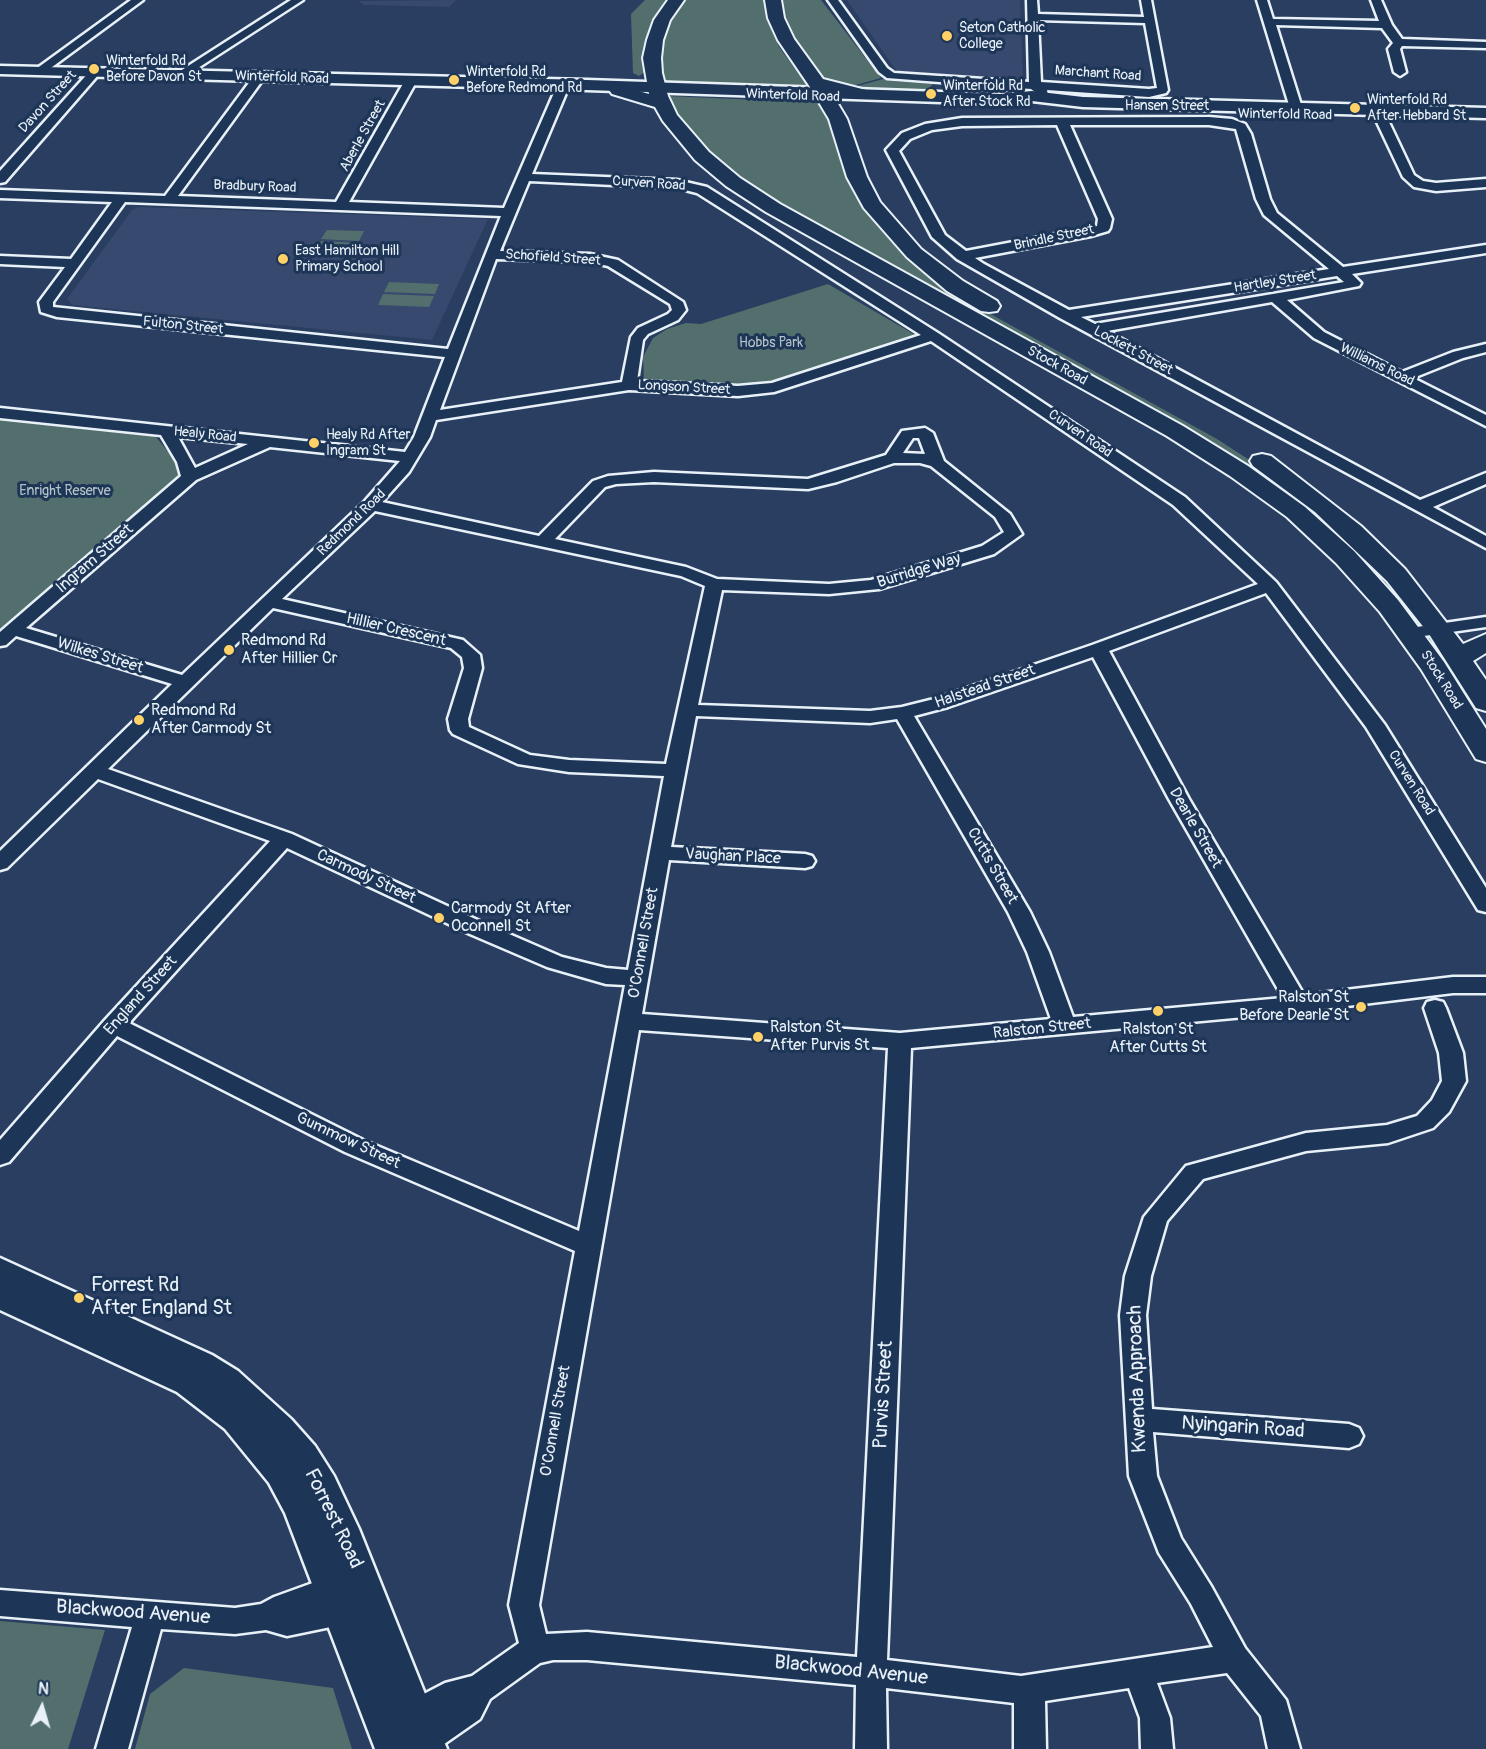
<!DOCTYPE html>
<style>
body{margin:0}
#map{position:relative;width:1486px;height:1749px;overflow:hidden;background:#293e61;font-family:Pangolin,sans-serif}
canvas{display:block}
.north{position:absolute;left:12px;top:1677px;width:60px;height:60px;-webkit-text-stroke:4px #1d3557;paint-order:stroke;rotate:5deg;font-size:16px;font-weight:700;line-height:24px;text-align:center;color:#e8f1f8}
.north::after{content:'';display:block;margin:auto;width:21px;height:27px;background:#e8f1f8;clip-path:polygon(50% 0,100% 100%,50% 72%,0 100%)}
</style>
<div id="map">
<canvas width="1486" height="1749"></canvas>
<div class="north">N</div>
</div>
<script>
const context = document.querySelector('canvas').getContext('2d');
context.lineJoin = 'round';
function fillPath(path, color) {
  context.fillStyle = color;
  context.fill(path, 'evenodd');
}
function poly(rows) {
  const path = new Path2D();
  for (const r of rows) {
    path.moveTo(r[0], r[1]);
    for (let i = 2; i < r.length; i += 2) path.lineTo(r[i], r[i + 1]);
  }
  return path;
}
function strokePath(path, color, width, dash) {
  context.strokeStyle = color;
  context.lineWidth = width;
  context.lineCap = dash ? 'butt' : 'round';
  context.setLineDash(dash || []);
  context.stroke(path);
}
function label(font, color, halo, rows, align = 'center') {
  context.font = font + ' Pangolin,sans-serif';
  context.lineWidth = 6;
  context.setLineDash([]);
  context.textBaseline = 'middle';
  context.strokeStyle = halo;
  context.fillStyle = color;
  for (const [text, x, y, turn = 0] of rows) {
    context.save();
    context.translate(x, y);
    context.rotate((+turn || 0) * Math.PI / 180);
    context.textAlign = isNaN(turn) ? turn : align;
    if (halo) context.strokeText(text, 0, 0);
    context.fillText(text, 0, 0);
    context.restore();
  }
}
const built = poly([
 [456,0,449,7,364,5,359,1],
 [847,0,1020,0,1023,78,1016,81,898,73],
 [138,207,488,219,432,340,72,305,67,299,132,210]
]);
const green = poly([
 [645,0,666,0,652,20,646,43,645,72,639,76,633,73,631,14],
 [681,0,765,0,771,29,779,47,800,75,809,80,812,88,662,81,658,65,666,23],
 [779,0,821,0,881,78,845,88,828,83,800,51,781,15],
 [883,79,892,81,933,84,928,89,916,92,854,87],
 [668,96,824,103,853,186,867,212,905,254,953,290,994,316,1217,439,1268,472,1334,523,1424,621,1418,623,1410,617,1319,524,752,190,706,152,679,121],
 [327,230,364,231,359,241,321,239],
 [321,241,359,243,354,252,315,251],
 [389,282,439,284,435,294,384,292],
 [828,284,917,336,780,381,742,387,657,385,644,380,643,357,653,338,667,329,686,323,701,324],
 [383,294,434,296,429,307,378,305],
 [0,419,149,434,156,437,180,466,181,472,177,480,0,632],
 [0,1621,105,1630,68,1749,0,1749],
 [184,1668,333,1688,352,1749,135,1749,150,1694]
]);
const minor = poly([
 [131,0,143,0,44,73,36,73,36,69,131,0],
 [291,0,303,0,184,77,180,79,174,75,291,0],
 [828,0,838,0,887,68,894,73,1029,82,1027,0,1037,0,1038,14,1144,17,1141,0,1151,0,1168,90,1166,93,1149,97,1047,90,1048,96,1042,100,1038,99,1035,92,1031,89,887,78,879,72,828,0],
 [1038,20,1145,23,1157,88,1149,89,1041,82,1038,20],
 [1257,0,1267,0,1273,19,1379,21,1371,0,1381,0,1392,25,1402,39,1486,42,1486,48,1402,46,1400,49,1406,72,1400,76,1394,72,1388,49,1393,43,1382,28,1276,25,1302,108,1296,112,1290,108,1257,0],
 [95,68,101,72,99,74,5,182,0,183,0,171,91,70,95,68],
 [258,74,264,78,178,196,336,202,404,82,410,78,416,82,349,202,504,208,557,86,559,83,567,83,569,86,532,174,677,180,707,187,938,333,1185,497,1276,582,1385,725,1486,888,1486,912,1478,910,1366,727,1266,593,1109,651,1189,799,1304,995,1453,977,1486,977,1486,993,1453,993,1298,1012,911,1048,887,1660,1021,1676,1213,1647,1191,1604,1159,1553,1129,1476,1120,1315,1125,1276,1144,1217,1186,1166,1306,1133,1387,1125,1417,1116,1432,1100,1442,1081,1439,1053,1424,1008,1427,1002,1435,1000,1443,1002,1446,1008,1463,1053,1466,1081,1449,1112,1433,1128,1388,1143,1306,1151,1203,1179,1167,1221,1151,1276,1146,1315,1152,1409,1349,1424,1359,1428,1363,1436,1359,1444,1349,1448,1153,1432,1157,1476,1181,1538,1211,1586,1245,1648,1286,1700,1300,1749,1268,1749,1261,1716,1227,1673,1157,1683,1170,1718,1173,1749,1141,1749,1140,1718,1129,1688,1045,1701,1046,1749,1014,1749,1014,1703,886,1688,887,1749,855,1749,856,1685,587,1660,553,1660,540,1663,490,1699,480,1719,437,1749,390,1749,395,1738,406,1733,395,1729,391,1719,395,1709,445,1683,472,1676,519,1643,509,1605,575,1251,345,1152,117,1036,9,1162,0,1165,0,1140,106,1019,270,841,98,779,7,868,0,870,0,851,172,684,16,636,6,645,0,646,0,632,181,476,177,462,161,435,0,418,0,408,405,452,414,437,445,357,57,317,41,312,39,302,65,267,0,264,0,256,71,259,112,202,0,198,0,190,165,196,254,76,258,74],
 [529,181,677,188,697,193,921,335,772,383,738,386,637,381,643,340,648,334,678,320,686,310,683,302,618,260,590,254,500,251,529,181],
 [125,202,501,216,448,349,53,307,53,302,125,202],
 [496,259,590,262,608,266,670,304,672,310,668,314,638,328,631,337,622,382,440,410,496,259],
 [931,341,1173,505,1258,584,1092,645,934,699,902,707,870,711,698,705,722,590,829,594,879,589,994,554,1022,534,1010,514,944,461,933,433,925,428,902,431,886,455,808,479,654,472,608,476,593,481,539,536,382,502,409,472,430,437,436,420,629,390,738,396,774,392,931,341],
 [178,437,248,444,195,468,178,437],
 [913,438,919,438,925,454,903,453,913,438],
 [270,447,400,461,365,501,182,675,26,628,196,480,270,447],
 [894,463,920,463,931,466,995,517,1004,532,982,546,871,580,829,584,717,579,686,567,555,539,605,487,616,484,654,482,808,489,837,482,894,463],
 [375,511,681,576,705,586,666,764,569,760,530,755,469,727,468,719,482,668,480,655,463,640,282,599,375,511],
 [273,608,451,648,462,657,464,668,448,719,450,730,453,734,518,764,569,772,664,776,628,970,606,968,562,957,486,924,292,834,108,769,273,608],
 [1093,657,1169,799,1283,998,1073,1017,1049,952,1030,912,914,716,948,707,1093,657],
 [696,716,870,723,897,719,1008,912,1027,952,1051,1019,900,1033,642,1014,669,860,805,868,812,866,815,861,812,856,805,854,671,847,696,716],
 [287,848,470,934,547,967,606,984,625,985,579,1231,363,1140,129,1023,287,848],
 [639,1030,888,1048,857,1657,587,1632,546,1634,539,1605,639,1030],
 [1381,114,1387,118,1414,175,1423,181,1436,183,1486,179,1486,187,1436,191,1414,187,1403,177,1375,118,1381,114],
 [1209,117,1232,119,1245,124,1251,134,1270,199,1277,213,1343,267,1486,245,1486,253,1352,274,1361,283,1359,286,1287,300,1324,332,1402,372,1453,352,1486,344,1486,352,1463,358,1413,378,1486,415,1486,426,1314,338,1272,302,1107,331,1420,500,1486,473,1486,484,1433,507,1486,536,1486,548,1060,318,957,259,932,237,886,150,902,133,925,124,962,118,1209,117],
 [1057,125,1098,219,1097,226,966,251,945,235,899,151,910,139,932,130,962,126,1057,125],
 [1070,125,1209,125,1236,129,1256,199,1264,215,1329,269,1069,310,984,264,975,258,1091,236,1108,231,1110,228,1112,219,1070,125],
 [1337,276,1344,282,1095,324,1081,317,1337,276],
 [1486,617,1486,627,1410,638,1404,637,1401,633,1404,629,1410,628,1486,617],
 [343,1572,353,1576,358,1585,353,1594,343,1598,350,1597,360,1601,365,1610,360,1619,350,1623,287,1636,266,1630,235,1634,161,1629,128,1749,96,1749,132,1627,0,1616,0,1590,235,1608,261,1604,274,1597,343,1572]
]);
const major = poly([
 [0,66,587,80,1000,94,1032,91,1083,97,1486,108,1486,118,1083,107,1032,101,1000,104,587,90,0,74,0,66],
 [0,1258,212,1355,238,1371,291,1419,315,1446,334,1476,359,1529,447,1749,375,1749,285,1513,269,1483,225,1429,177,1392,0,1310,0,1258]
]);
const highway = poly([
 [668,0,684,0,670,20,663,40,661,58,662,73,668,96,677,115,709,152,740,178,780,204,1183,426,1248,466,1305,507,1354,551,1398,600,1444,662,1486,729,1486,762,1476,759,1421,669,1380,612,1336,563,1287,517,1230,476,1167,436,766,212,726,186,695,160,663,121,655,107,612,94,609,90,612,86,618,85,649,94,643,58,647,40,654,20,668,0],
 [765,0,781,0,784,18,794,39,823,79,866,90,869,94,866,98,860,99,831,92,847,119,867,177,880,202,921,249,963,281,997,301,1000,306,997,311,989,312,981,311,947,291,907,257,864,208,847,177,829,119,808,84,778,40,768,18,765,0],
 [1262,454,1271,456,1361,526,1405,569,1463,644,1486,634,1486,653,1473,661,1486,680,1486,711,1476,708,1429,634,1387,581,1315,512,1253,466,1250,461,1253,456,1262,454]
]);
const markers = [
 [947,36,6,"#ffd166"],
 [94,69,6,"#ffd166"],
 [454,80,6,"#ffd166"],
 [931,94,6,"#ffd166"],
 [1355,108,6,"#ffd166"],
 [283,259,6,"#ffd166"],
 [314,443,6,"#ffd166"],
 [229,650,6,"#ffd166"],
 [139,720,6,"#ffd166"],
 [439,918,6,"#ffd166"],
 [1361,1007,6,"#ffd166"],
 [1158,1011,6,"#ffd166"],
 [758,1037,6,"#ffd166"],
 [79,1298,6,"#ffd166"]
];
const farPoinames = [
 ["Seton Catholic",959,28],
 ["College",959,44],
 ["Winterfold Rd",106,61],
 ["Before Davon St",106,77],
 ["Winterfold Rd",466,72],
 ["Before Redmond Rd",466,88],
 ["Winterfold Rd",943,86],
 ["After Stock Rd",943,102],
 ["Winterfold Rd",1367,100],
 ["After Hebbard St",1367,116],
 ["East Hamilton Hill",295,251],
 ["Primary School",295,267],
 ["Healy Rd After",326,435],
 ["Ingram St",326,451]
];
const farStreetnames = [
 ["Marchant Road",1098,74,4],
 ["Winterfold Road",282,78,2],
 ["Winterfold Road",793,96,2],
 ["Davon Street",48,102,-48],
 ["Hansen Street",1167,106],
 ["Winterfold Road",1285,115,1],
 ["Aberle Street",363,136,-61],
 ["Curven Road",649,184,4],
 ["Bradbury Road",255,187,2],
 ["Brindle Street",1054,238,-12],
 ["Schofield Street",553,258,4],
 ["Hartley Street",1275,282,-9],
 ["Fulton Street",183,326,6],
 ["Lockett Street",1133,351,28],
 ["Williams Road",1377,365,26],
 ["Stock Road",1057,366,29],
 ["Longson Street",684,388,3],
 ["Curven Road",1080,434,34],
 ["Healy Road",205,435,6],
 ["Redmond Road",352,523,-44],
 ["Stock Road",1441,680,58],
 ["Curven Road",1411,783,58]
];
const farParknames = [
 ["Hobbs Park",771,343],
 ["Enright Reserve",65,491]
];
const streetNames = [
 ["Ingram Street",95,559,-41],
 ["Burridge Way",919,571,-17],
 ["Hillier Crescent",396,630,13],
 ["Wilkes Street",100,656,17],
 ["Halstead Street",985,687,-19],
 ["Dearle Street",1195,828,60],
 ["Vaughan Place",733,857,3],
 ["Cutts Street",992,866,60],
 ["Carmody Street",366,877,25],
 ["O'Connell Street",644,943,-80],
 ["England Street",141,996,-48],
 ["Ralston Street",1042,1029,-6],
 ["Gummow Street",348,1141,25],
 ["O'Connell Street",556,1421,-80]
];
const poiNames = [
 ["Redmond Rd",241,641],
 ["After Hillier Cr",241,659],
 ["Redmond Rd",151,711],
 ["After Carmody St",151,729],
 ["Carmody St After",451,909],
 ["Oconnell St",451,927],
 ["Ralston St",1349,998,"right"],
 ["Before Dearle St",1349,1016,"right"],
 ["Ralston St",770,1028],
 ["After Purvis St",770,1046],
 ["Ralston St",1158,1030,"center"],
 ["After Cutts St",1158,1048,"center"]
];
const nearPoinames = [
 ["Forrest Rd",91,1286],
 ["After England St",91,1309]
];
const nearStreetnames = [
 ["Kwenda Approach",1138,1379,-92],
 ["Purvis Street",884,1395,-87],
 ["Nyingarin Road",1243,1428,4],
 ["Forrest Road",333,1519,64],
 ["Blackwood Avenue",133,1613,4],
 ["Blackwood Avenue",851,1671,6]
];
fillPath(built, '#37496e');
fillPath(green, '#536f6d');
strokePath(minor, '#e8f1f8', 5);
strokePath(major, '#e8f1f8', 5);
strokePath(highway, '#e8f1f8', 4);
fillPath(minor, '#1d3557');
fillPath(major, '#1d3557');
fillPath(highway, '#1d3557');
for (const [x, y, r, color] of markers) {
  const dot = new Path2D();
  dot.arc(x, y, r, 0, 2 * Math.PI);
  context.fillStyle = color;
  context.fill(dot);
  strokePath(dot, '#1d3557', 2);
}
label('14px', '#e8f1f8', '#1d3557', farPoinames, 'left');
label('14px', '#e8f1f8', '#1d3557', farStreetnames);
label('14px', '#b4c4c7', '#1d3557', farParknames);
label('16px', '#e8f1f8', '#1d3557', streetNames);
label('16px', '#e8f1f8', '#1d3557', poiNames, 'left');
label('20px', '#e8f1f8', '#1d3557', nearPoinames, 'left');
label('20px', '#e8f1f8', '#1d3557', nearStreetnames);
</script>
